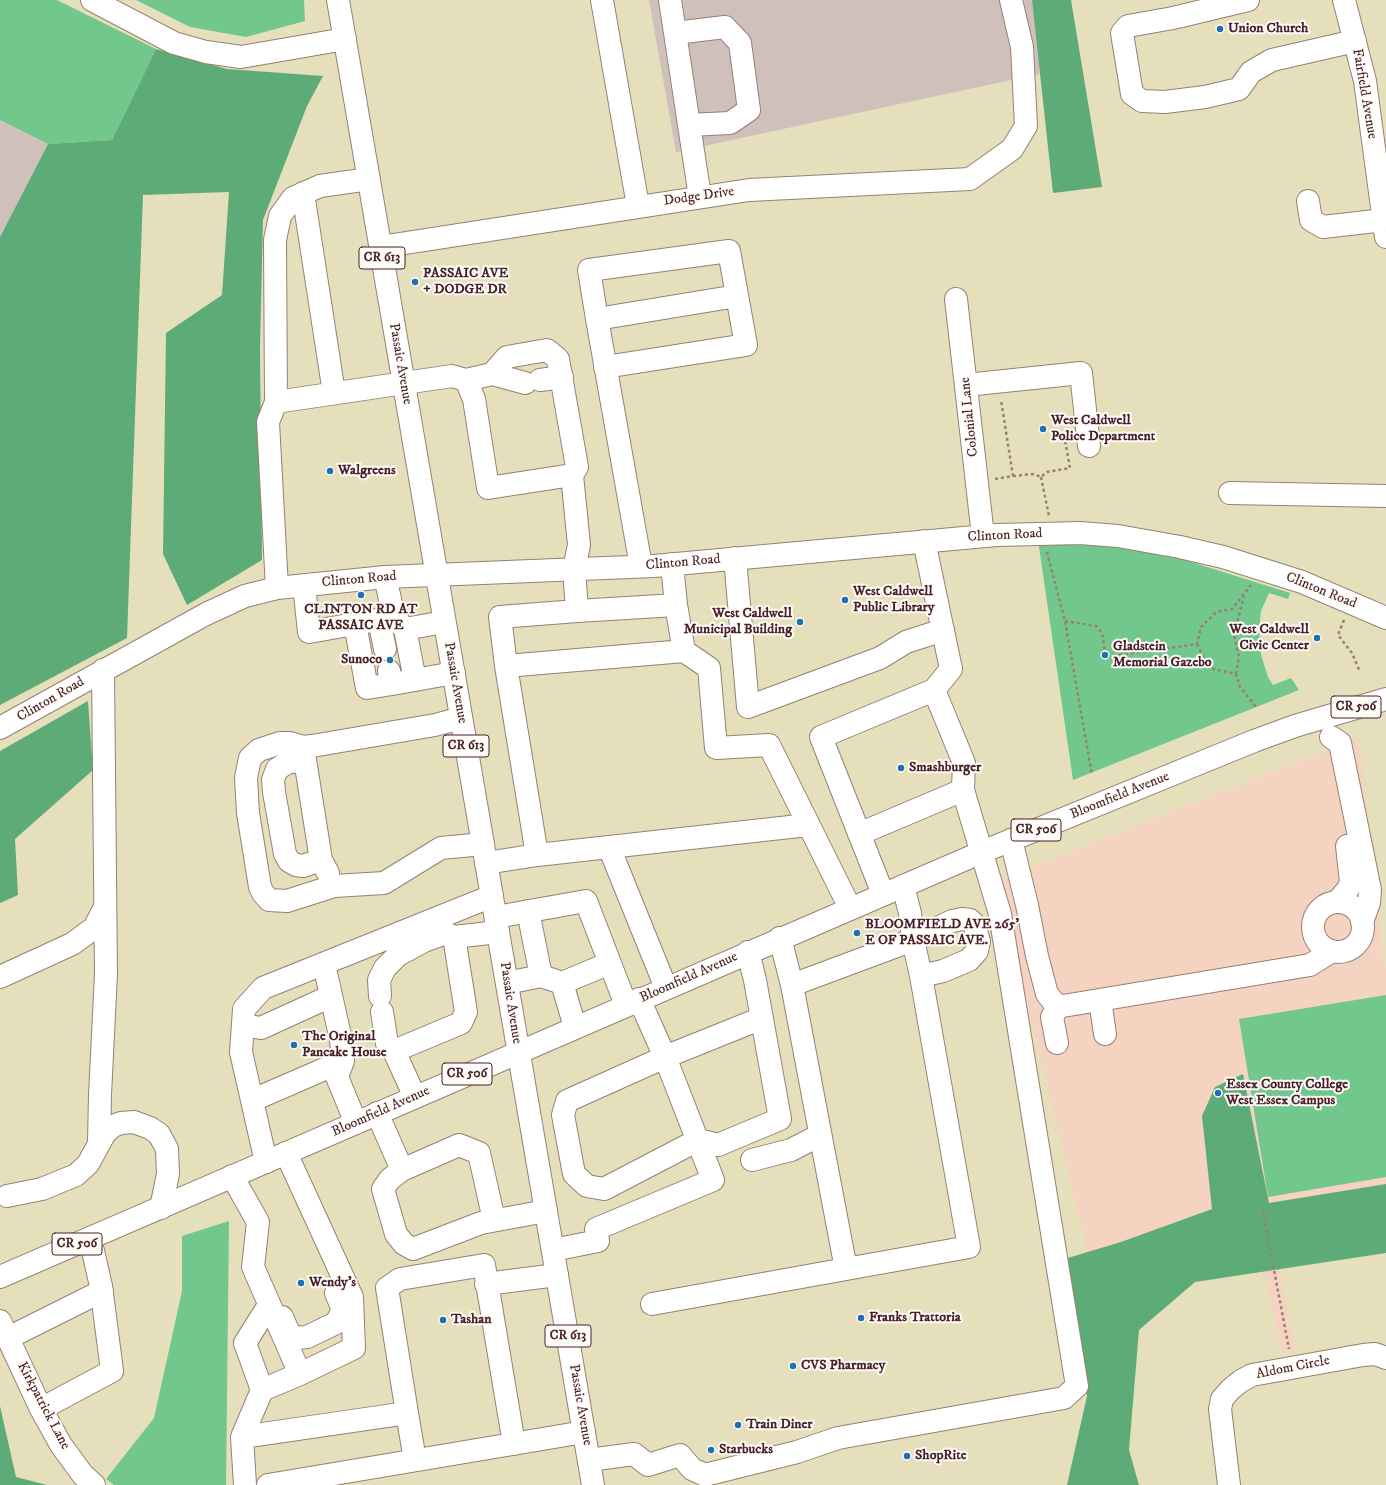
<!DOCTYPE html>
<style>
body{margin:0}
canvas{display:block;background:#e5dfbb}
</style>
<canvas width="1386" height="1485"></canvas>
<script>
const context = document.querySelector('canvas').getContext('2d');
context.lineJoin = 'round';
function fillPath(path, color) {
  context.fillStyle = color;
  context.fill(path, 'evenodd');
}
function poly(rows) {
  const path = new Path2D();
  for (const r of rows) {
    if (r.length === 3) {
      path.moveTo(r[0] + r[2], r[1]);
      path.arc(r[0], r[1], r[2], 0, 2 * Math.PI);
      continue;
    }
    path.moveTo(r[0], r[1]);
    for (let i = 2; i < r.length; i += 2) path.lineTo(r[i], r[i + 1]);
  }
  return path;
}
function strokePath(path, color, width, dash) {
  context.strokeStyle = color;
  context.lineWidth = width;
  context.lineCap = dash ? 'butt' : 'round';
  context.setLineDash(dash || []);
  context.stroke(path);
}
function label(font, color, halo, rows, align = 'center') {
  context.font = font + ' "IM FELL DW Pica",serif';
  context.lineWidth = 4;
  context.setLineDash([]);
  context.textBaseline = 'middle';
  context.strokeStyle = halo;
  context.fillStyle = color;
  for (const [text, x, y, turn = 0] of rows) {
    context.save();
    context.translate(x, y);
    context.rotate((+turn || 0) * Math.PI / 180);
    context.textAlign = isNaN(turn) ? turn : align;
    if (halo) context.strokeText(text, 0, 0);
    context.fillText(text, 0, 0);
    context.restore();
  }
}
const built = poly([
 [1359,738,1384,968,1386,969,1386,1217,1273,1233,1295,1349,1282,1351,1256,1239,1092,1272,998,881]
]);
const industrial = poly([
 [649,0,1032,0,1040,65,1039,74,676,152],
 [0,120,48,144,0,237]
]);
const green = poly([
 [0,0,57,0,156,49,112,140,48,144,0,120],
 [136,0,304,0,305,21,246,37,190,27],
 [1038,540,1045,545,1134,544,1290,593,1288,599,1269,593,1261,611,1259,630,1261,655,1268,677,1273,685,1291,678,1299,690,1073,780],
 [1386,995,1386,1177,1268,1197,1239,1019],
 [229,1221,226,1485,114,1485,106,1479,154,1418,182,1291,182,1236]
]);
const forest = poly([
 [1032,0,1071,0,1102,187,1053,193],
 [156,49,227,69,323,76,307,106,263,220,260,347,262,560,187,605,163,554,166,333,222,295,229,192,143,195,127,638,0,705,0,237,48,144,112,140],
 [88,701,93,770,15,839,18,895,0,903,0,751],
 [1243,1074,1269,1203,1386,1184,1386,1253,1195,1282,1139,1330,1129,1450,1139,1485,1067,1485,1087,1396,1061,1260,1121,1242,1212,1209,1202,1116,1215,1087],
 [0,1406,16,1477,47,1485,0,1485]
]);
const path = poly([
 [1013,476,1033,474,1041,477,1047,472,1070,468,1065,440,1069,440],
 [1041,477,1049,516],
 [995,479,1013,476,1001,400],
 [1047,552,1065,621,1092,775],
 [1344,620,1338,635,1352,653,1360,672],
 [1065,621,1096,626,1102,633,1106,657,1197,644,1201,627,1216,612,1232,609,1251,585],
 [1197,644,1209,668,1236,674,1240,687,1257,708],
 [1236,674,1239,657,1234,635,1244,596],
 [1263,1212,1289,1349]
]);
const minor = poly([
 [92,0,174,43,206,52,241,57,345,39],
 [602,0,638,206],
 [670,0,700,197],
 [1248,0,1173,18,1128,26,1122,33,1132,94,1142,101,1165,102,1205,97,1239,89,1251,72,1272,60,1355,41],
 [1344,0,1365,81,1386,237],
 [675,33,725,27,740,43,749,110,730,123,689,125],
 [303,193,334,393],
 [1308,201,1311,220,1323,227,1384,220],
 [380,247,749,190,970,179,1012,149,1026,126,1022,47,1011,0],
 [956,299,983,536],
 [597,319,737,296],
 [605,367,746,345,729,251,589,270,597,319,641,566],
 [492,374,525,383],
 [466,380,492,374,507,357,547,350,558,359,577,467,572,475],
 [540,380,562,377],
 [966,385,1081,373,1089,446],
 [276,402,275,240,280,216,293,198,320,186,369,179],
 [1230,493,1386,496],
 [924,541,951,669,934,690],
 [735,558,748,707,880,658,906,642,943,630],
 [304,585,309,632,394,617,385,577],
 [277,588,268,422,276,402,452,376,466,380,474,399,488,488,572,475,579,545,574,569,577,611,500,617,506,666,684,651,709,668,716,748,769,745,850,908],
 [676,605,684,651],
 [577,611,676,605,672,564],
 [394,617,405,629,415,680],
 [379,620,385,649],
 [355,624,367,688,392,684],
 [405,629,444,622],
 [389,671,392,684,454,673],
 [461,718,435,725,312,746,303,747,290,743,280,743,259,750,250,758,246,778,248,813,260,887,263,893,269,900,287,901,334,886,384,883,441,848,483,844],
 [0,728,206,614,245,596,277,588,385,577,654,566,997,535,1080,533,1118,536,1180,547,1223,557,1302,582,1386,618],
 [1331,737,1340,743,1370,890,1369,903,1362,922],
 [303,747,321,860,328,873],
 [305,760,287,763,277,769,273,780,274,792,285,854,289,861,296,865,303,866,321,860],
 [859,834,963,790,964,763,934,690,821,737,883,894],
 [1011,840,1027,905,1037,956,1047,994,1056,1005,1063,1006,1310,965,1332,951],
 [609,847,666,988],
 [537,855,808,825],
 [486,863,537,855,506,666],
 [1337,902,1348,889,1351,882,1347,846],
 [1338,927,25],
 [528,911,541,976],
 [496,917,586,901,626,1005],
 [748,952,755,980,780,1119,718,1145,698,1140,604,1189,587,1186,574,1174,563,1115,567,1101,665,1057,762,1018],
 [324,964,341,1040,343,1061,337,1077,356,1123],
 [0,977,72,944,94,928,104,909],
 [507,983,541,976,562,983,610,963],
 [562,983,575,1027],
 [792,985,913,940,952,921,962,919,970,920,974,924,979,941,977,951,969,960,943,971,921,976],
 [380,996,379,980,385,968,398,955,424,941,446,933,454,937],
 [1100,1000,1105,1034],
 [1056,1005,1056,1010,1052,1017,1057,1043],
 [382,1012,387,1044,394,1051,415,1097],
 [243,1025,261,1028,331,996],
 [394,1051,461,1023,466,1012,454,937,498,932],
 [253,1100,343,1061],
 [377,1113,402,1170],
 [99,1142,100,1095,106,974,103,670],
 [752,1160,791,1150,820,1135],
 [266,1162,241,1052,244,1009,263,988,492,896],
 [232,1176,258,1222,253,1267,300,1374,354,1348,352,1297,286,1153],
 [7,1196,42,1189,76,1175,88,1164,105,1133,113,1126,121,1123,134,1122,150,1128,159,1134,167,1149,168,1174,161,1208],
 [494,1220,479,1153,459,1145,402,1170,390,1179,383,1189,396,1234,404,1244,413,1249,481,1223,546,1211],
 [553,1250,598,1241,596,1229,713,1180,665,1057,639,999],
 [846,1269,969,1247,921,976,913,940,910,913,903,886],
 [486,1284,557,1275],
 [652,1304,846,1269,792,985,780,938],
 [269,1305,245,1343,262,1390,300,1374],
 [282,1317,289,1333,297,1338,307,1337,336,1323,343,1310,336,1293],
 [0,1321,41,1409,61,1445,83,1475,94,1485],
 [8,1338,102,1291],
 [41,1409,112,1371,101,1286,90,1238],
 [407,1413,415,1460],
 [242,1437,407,1413,387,1288,400,1279,484,1265,514,1444],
 [589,1460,634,1454,648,1465,680,1455,692,1469,705,1475,797,1452,838,1438,1064,1398,1077,1386,1000,914,963,790],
 [245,1485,242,1437,262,1390],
 [268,1485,584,1432],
 [1229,1485,1220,1409,1222,1399,1231,1389,1241,1381,1252,1375,1363,1355,1375,1354,1386,1358]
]);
const major = poly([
 [338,0,593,1485],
 [0,1277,982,852,1254,741,1295,726,1386,699]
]);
const markers = [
 [1220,29,4,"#1f6fb2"],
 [415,282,4,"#1f6fb2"],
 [1043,429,4,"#1f6fb2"],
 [330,471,4,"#1f6fb2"],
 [361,595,4,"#1f6fb2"],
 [845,600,4,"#1f6fb2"],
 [800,622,4,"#1f6fb2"],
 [1317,638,4,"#1f6fb2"],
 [1105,655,4,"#1f6fb2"],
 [390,660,4,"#1f6fb2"],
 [901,768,4,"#1f6fb2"],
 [857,933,4,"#1f6fb2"],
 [294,1045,4,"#1f6fb2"],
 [1218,1093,4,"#1f6fb2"],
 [301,1283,4,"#1f6fb2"],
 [861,1318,4,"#1f6fb2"],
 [443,1320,4,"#1f6fb2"],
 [793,1366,4,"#1f6fb2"],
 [738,1425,4,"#1f6fb2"],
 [711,1450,4,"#1f6fb2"],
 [907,1456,4,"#1f6fb2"]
];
const shields = [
 [382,258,46],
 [1356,707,50],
 [466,746,46],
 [1036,830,50],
 [467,1074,50],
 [77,1244,50],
 [568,1336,46]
];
const shieldNames = [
 ["CR 613",382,258],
 ["CR 506",1356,707],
 ["CR 613",466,746],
 ["CR 506",1036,830],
 ["CR 506",467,1074],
 ["CR 506",77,1244],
 ["CR 613",568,1336]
];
const poiNames = [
 ["Union Church",1228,29],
 ["PASSAIC AVE",423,274],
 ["+ DODGE DR",423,290],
 ["West Caldwell",1051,421],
 ["Police Department",1051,437],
 ["Walgreens",338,471],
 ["West Caldwell",853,592],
 ["Public Library",853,608],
 ["CLINTON RD AT",361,610,"center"],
 ["PASSAIC AVE",361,626,"center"],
 ["West Caldwell",792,614,"right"],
 ["Municipal Building",792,630,"right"],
 ["West Caldwell",1309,630,"right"],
 ["Civic Center",1309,646,"right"],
 ["Gladstein",1113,647],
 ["Memorial Gazebo",1113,663],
 ["Sunoco",382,660,"right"],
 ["Smashburger",909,768],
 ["BLOOMFIELD AVE 265'",865,925],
 ["E OF PASSAIC AVE.",865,941],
 ["The Original",302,1037],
 ["Pancake House",302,1053],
 ["Essex County College",1226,1085],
 ["West Essex Campus",1226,1101],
 ["Wendy's",309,1283],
 ["Franks Trattoria",869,1318],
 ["Tashan",451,1320],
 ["CVS Pharmacy",801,1366],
 ["Train Diner",746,1425],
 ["Starbucks",719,1450],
 ["ShopRite",915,1456]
];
const streetNames = [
 ["Fairfield Avenue",1364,94,80],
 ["Dodge Drive",699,197,-8],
 ["Passaic Avenue",400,364,80],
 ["Colonial Lane",970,417,-96],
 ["Clinton Road",1005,536,-3],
 ["Clinton Road",683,563,-5],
 ["Clinton Road",359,580,-5],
 ["Clinton Road",1321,591,22],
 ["Passaic Avenue",455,683,80],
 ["Clinton Road",51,700,-30],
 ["Bloomfield Avenue",1120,796,-22],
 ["Bloomfield Avenue",689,978,-24],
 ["Passaic Avenue",510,1003,81],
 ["Bloomfield Avenue",381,1112,-24],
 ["Aldom Circle",1293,1368,-11],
 ["Passaic Avenue",580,1405,80],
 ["Kirkpatrick Lane",43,1406,62]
];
fillPath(built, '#f4d3c0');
fillPath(industrial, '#d0c0bc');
fillPath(green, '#72c88c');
fillPath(forest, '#5dac78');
strokePath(minor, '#987f73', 24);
strokePath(major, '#987f73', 24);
strokePath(path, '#987f73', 2.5, [3, 3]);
strokePath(minor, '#fff', 22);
strokePath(major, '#fff', 22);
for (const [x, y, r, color] of markers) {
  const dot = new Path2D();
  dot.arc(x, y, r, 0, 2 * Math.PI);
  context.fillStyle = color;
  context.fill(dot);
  strokePath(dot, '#fdfcf7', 1.5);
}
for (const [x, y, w] of shields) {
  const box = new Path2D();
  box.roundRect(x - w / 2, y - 11, w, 22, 3);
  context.fillStyle = '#fdfcf7';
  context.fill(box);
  strokePath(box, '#4a1f2b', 1);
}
label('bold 13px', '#4a1f2b', null, shieldNames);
label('bold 14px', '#4a1f2b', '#fdfcf7', poiNames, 'left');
label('14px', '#4a1f2b', '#fdfcf7', streetNames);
</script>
